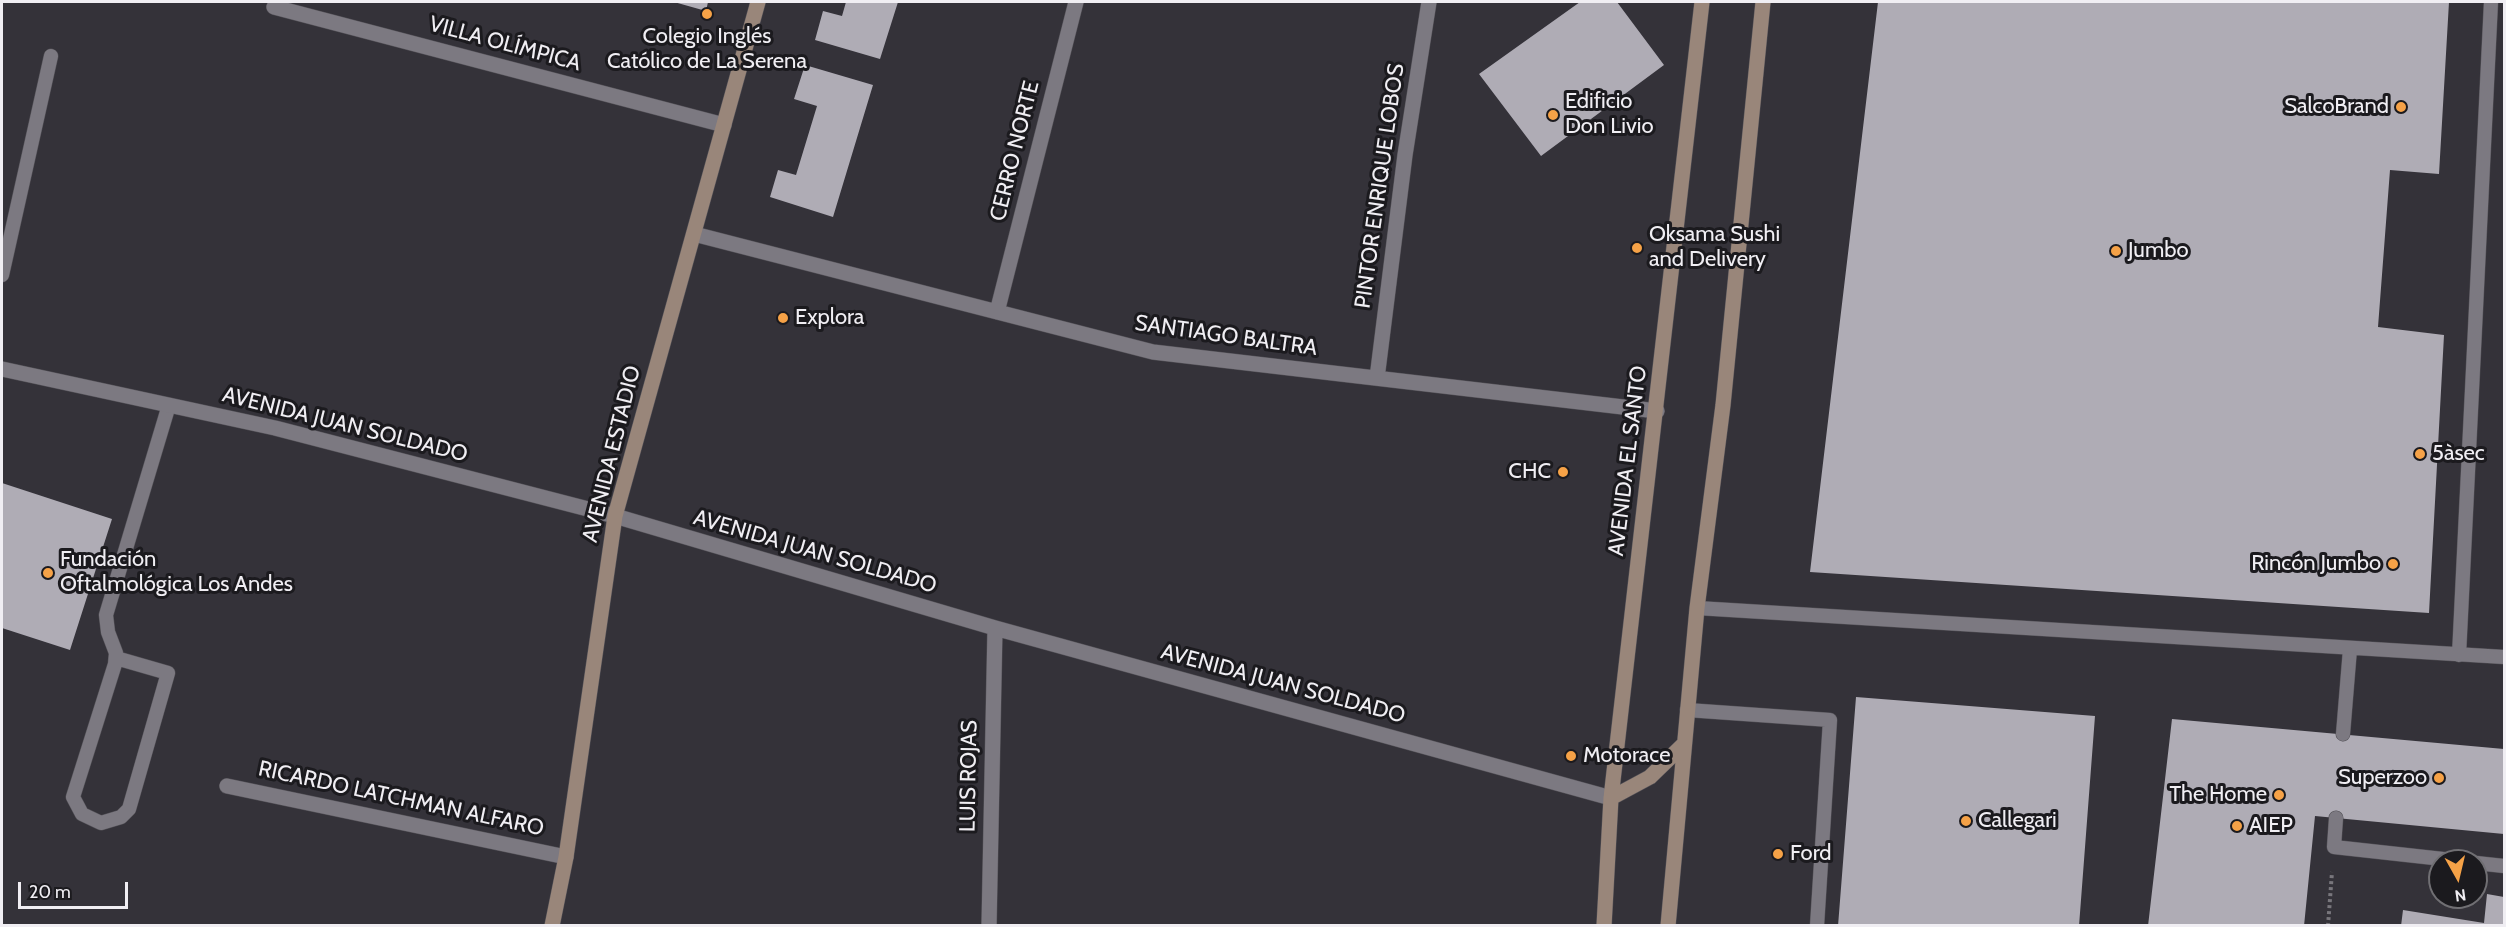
<!DOCTYPE html>
<meta charset="utf-8">
<style>
body{margin:0}
#map{position:relative;width:2506px;height:927px;overflow:hidden;background:#343239;font-family:Cabin,sans-serif}
canvas{display:block}
.frame{position:absolute;inset:0;border:3px solid #f0eef3;pointer-events:none}
.north{position:absolute;left:2428px;top:849px;width:60px;height:60px;box-sizing:border-box;background:#1b1a1e;border:2px solid #706f73;border-radius:50%;rotate:172deg;font-size:16px;font-weight:700;line-height:24px;text-align:center;color:#f0eef3}
.north::after{content:'';display:block;margin:auto;width:21px;height:27px;background:#f6a247;clip-path:polygon(50% 0,100% 100%,50% 72%,0 100%)}
.scale{position:absolute;left:18px;top:882px;width:110px;height:27px;box-sizing:border-box;border:3px solid #f0eef3;border-top:0;padding-left:8px;font-size:18px;line-height:21px;white-space:nowrap;color:#f0eef3;-webkit-text-stroke:4px #1b1a1e;paint-order:stroke}
</style>
<div id="map">
<canvas width="2506" height="927"></canvas>
<div class="frame"></div>
<div class="north">N</div>
<div class="scale">20 m</div>
</div>
<script>
const context = document.querySelector('canvas').getContext('2d');
context.lineJoin = 'round';
function fillPath(path, color) {
  context.fillStyle = color;
  context.fill(path, 'evenodd');
}
function poly(rows) {
  const path = new Path2D();
  for (const r of rows) {
    path.moveTo(r[0], r[1]);
    for (let i = 2; i < r.length; i += 2) path.lineTo(r[i], r[i + 1]);
  }
  return path;
}
function strokePath(path, color, width, dash) {
  context.strokeStyle = color;
  context.lineWidth = width;
  context.lineCap = dash ? 'butt' : 'round';
  context.setLineDash(dash || []);
  context.stroke(path);
}
function label(font, color, halo, rows, align = 'center') {
  context.font = font + ' Cabin,sans-serif';
  context.lineWidth = 6;
  context.setLineDash([]);
  context.textBaseline = 'middle';
  context.strokeStyle = halo;
  context.fillStyle = color;
  for (const [text, x, y, turn = 0] of rows) {
    context.save();
    context.translate(x, y);
    context.rotate((+turn || 0) * Math.PI / 180);
    context.textAlign = isNaN(turn) ? turn : align;
    if (halo) context.strokeText(text, 0, 0);
    context.fillText(text, 0, 0);
    context.restore();
  }
}
const building = poly([
 [674,2,708,2,706,11],
 [846,2,898,2,880,59,815,40,823,11,842,16],
 [1580,2,1617,2,1664,65,1541,156,1479,74],
 [1878,2,2449,2,2439,174,2390,170,2378,327,2444,335,2429,613,1810,572],
 [805,65,873,85,833,217,770,197,778,170,796,175,817,106,794,99],
 [2,483,112,519,70,650,2,628],
 [1856,697,2095,716,2079,926,1838,926],
 [2172,719,2504,749,2504,834,2315,816,2304,926,2148,926],
 [2487,894,2504,897,2504,926,2401,926,2403,910,2484,923]
]);
const path = poly([
 [2328,926,2332,872]
]);
const lane = poly([
 [2,275,51,56],
 [1697,608,2504,657],
 [2459,655,2491,2],
 [116,658,168,673,129,809,121,817,101,823,82,814,73,797,115,664,116,653,108,632,106,615,169,405],
 [1687,710,1830,720,1817,926],
 [2343,734,2350,649],
 [2336,818,2334,847,2461,861],
 [2476,863,2504,866]
]);
const street = poly([
 [274,7,724,125],
 [694,234,1153,352,1657,411],
 [997,312,1076,2],
 [2,369,275,428,615,516,995,628,1611,798],
 [1377,378,1405,155,1429,2],
 [227,786,566,857],
 [989,926,995,628]
]);
const secondary = poly([
 [1611,798,1650,777,1684,744],
 [552,926,566,857,615,516,758,2],
 [1604,926,1611,798,1702,2],
 [1668,926,1697,608,1723,405,1763,2]
]);
const markers = [
 [707,14,6,"#f6a247"],
 [2401,107,6,"#f6a247"],
 [1553,115,6,"#f6a247"],
 [1637,248,6,"#f6a247"],
 [2116,251,6,"#f6a247"],
 [783,318,6,"#f6a247"],
 [2420,454,6,"#f6a247"],
 [1563,472,6,"#f6a247"],
 [2393,564,6,"#f6a247"],
 [48,573,6,"#f6a247"],
 [1571,756,6,"#f6a247"],
 [2439,778,6,"#f6a247"],
 [2279,795,6,"#f6a247"],
 [1966,821,6,"#f6a247"],
 [2237,826,6,"#f6a247"],
 [1778,854,6,"#f6a247"]
];
const poiNames = [
 ["Colegio Inglés",707,37,"center"],
 ["Católico de La Serena",707,62,"center"],
 ["Edificio",1565,102],
 ["Don Livio",1565,127],
 ["SalcoBrand",2389,107,"right"],
 ["Oksama Sushi",1649,235],
 ["and Delivery",1649,260],
 ["Jumbo",2128,251],
 ["Explora",795,318],
 ["5àsec",2432,454],
 ["CHC",1551,472,"right"],
 ["Fundación",60,560],
 ["Oftalmológica Los Andes",60,585],
 ["Rincón Jumbo",2381,564,"right"],
 ["Motorace",1583,756],
 ["Superzoo",2427,778,"right"],
 ["The Home",2267,795,"right"],
 ["Callegari",1978,821],
 ["AIEP",2249,826],
 ["Ford",1790,854]
];
const streetNames = [
 ["VILLA OLÍMPICA",505,44,15],
 ["CERRO NORTE",1015,151,-76],
 ["PINTOR ENRIQUE LOBOS",1380,186,-82],
 ["SANTIAGO BALTRA",1226,336,8],
 ["AVENIDA JUAN SOLDADO",345,425,14],
 ["AVENIDA ESTADIO",612,454,-76],
 ["AVENIDA EL SANTO",1628,461,-83],
 ["AVENIDA JUAN SOLDADO",815,552,16],
 ["AVENIDA JUAN SOLDADO",1283,684,15],
 ["LUIS ROJAS",969,776,-89],
 ["RICARDO LATCHMAN ALFARO",401,799,12]
];
fillPath(building, '#afacb5');
strokePath(lane, '#535157', 15);
strokePath(street, '#535157', 16);
strokePath(secondary, '#535157', 16);
strokePath(path, '#78767c', 4, [3, 3]);
strokePath(lane, '#7c7981', 14);
strokePath(street, '#7c7981', 15);
strokePath(secondary, '#99867a', 15);
for (const [x, y, r, color] of markers) {
  const dot = new Path2D();
  dot.arc(x, y, r, 0, 2 * Math.PI);
  context.fillStyle = color;
  context.fill(dot);
  strokePath(dot, '#1b1a1e', 2);
}
label('22px', '#f0eef3', '#1b1a1e', poiNames, 'left');
label('22px', '#f0eef3', '#1b1a1e', streetNames);
</script>
